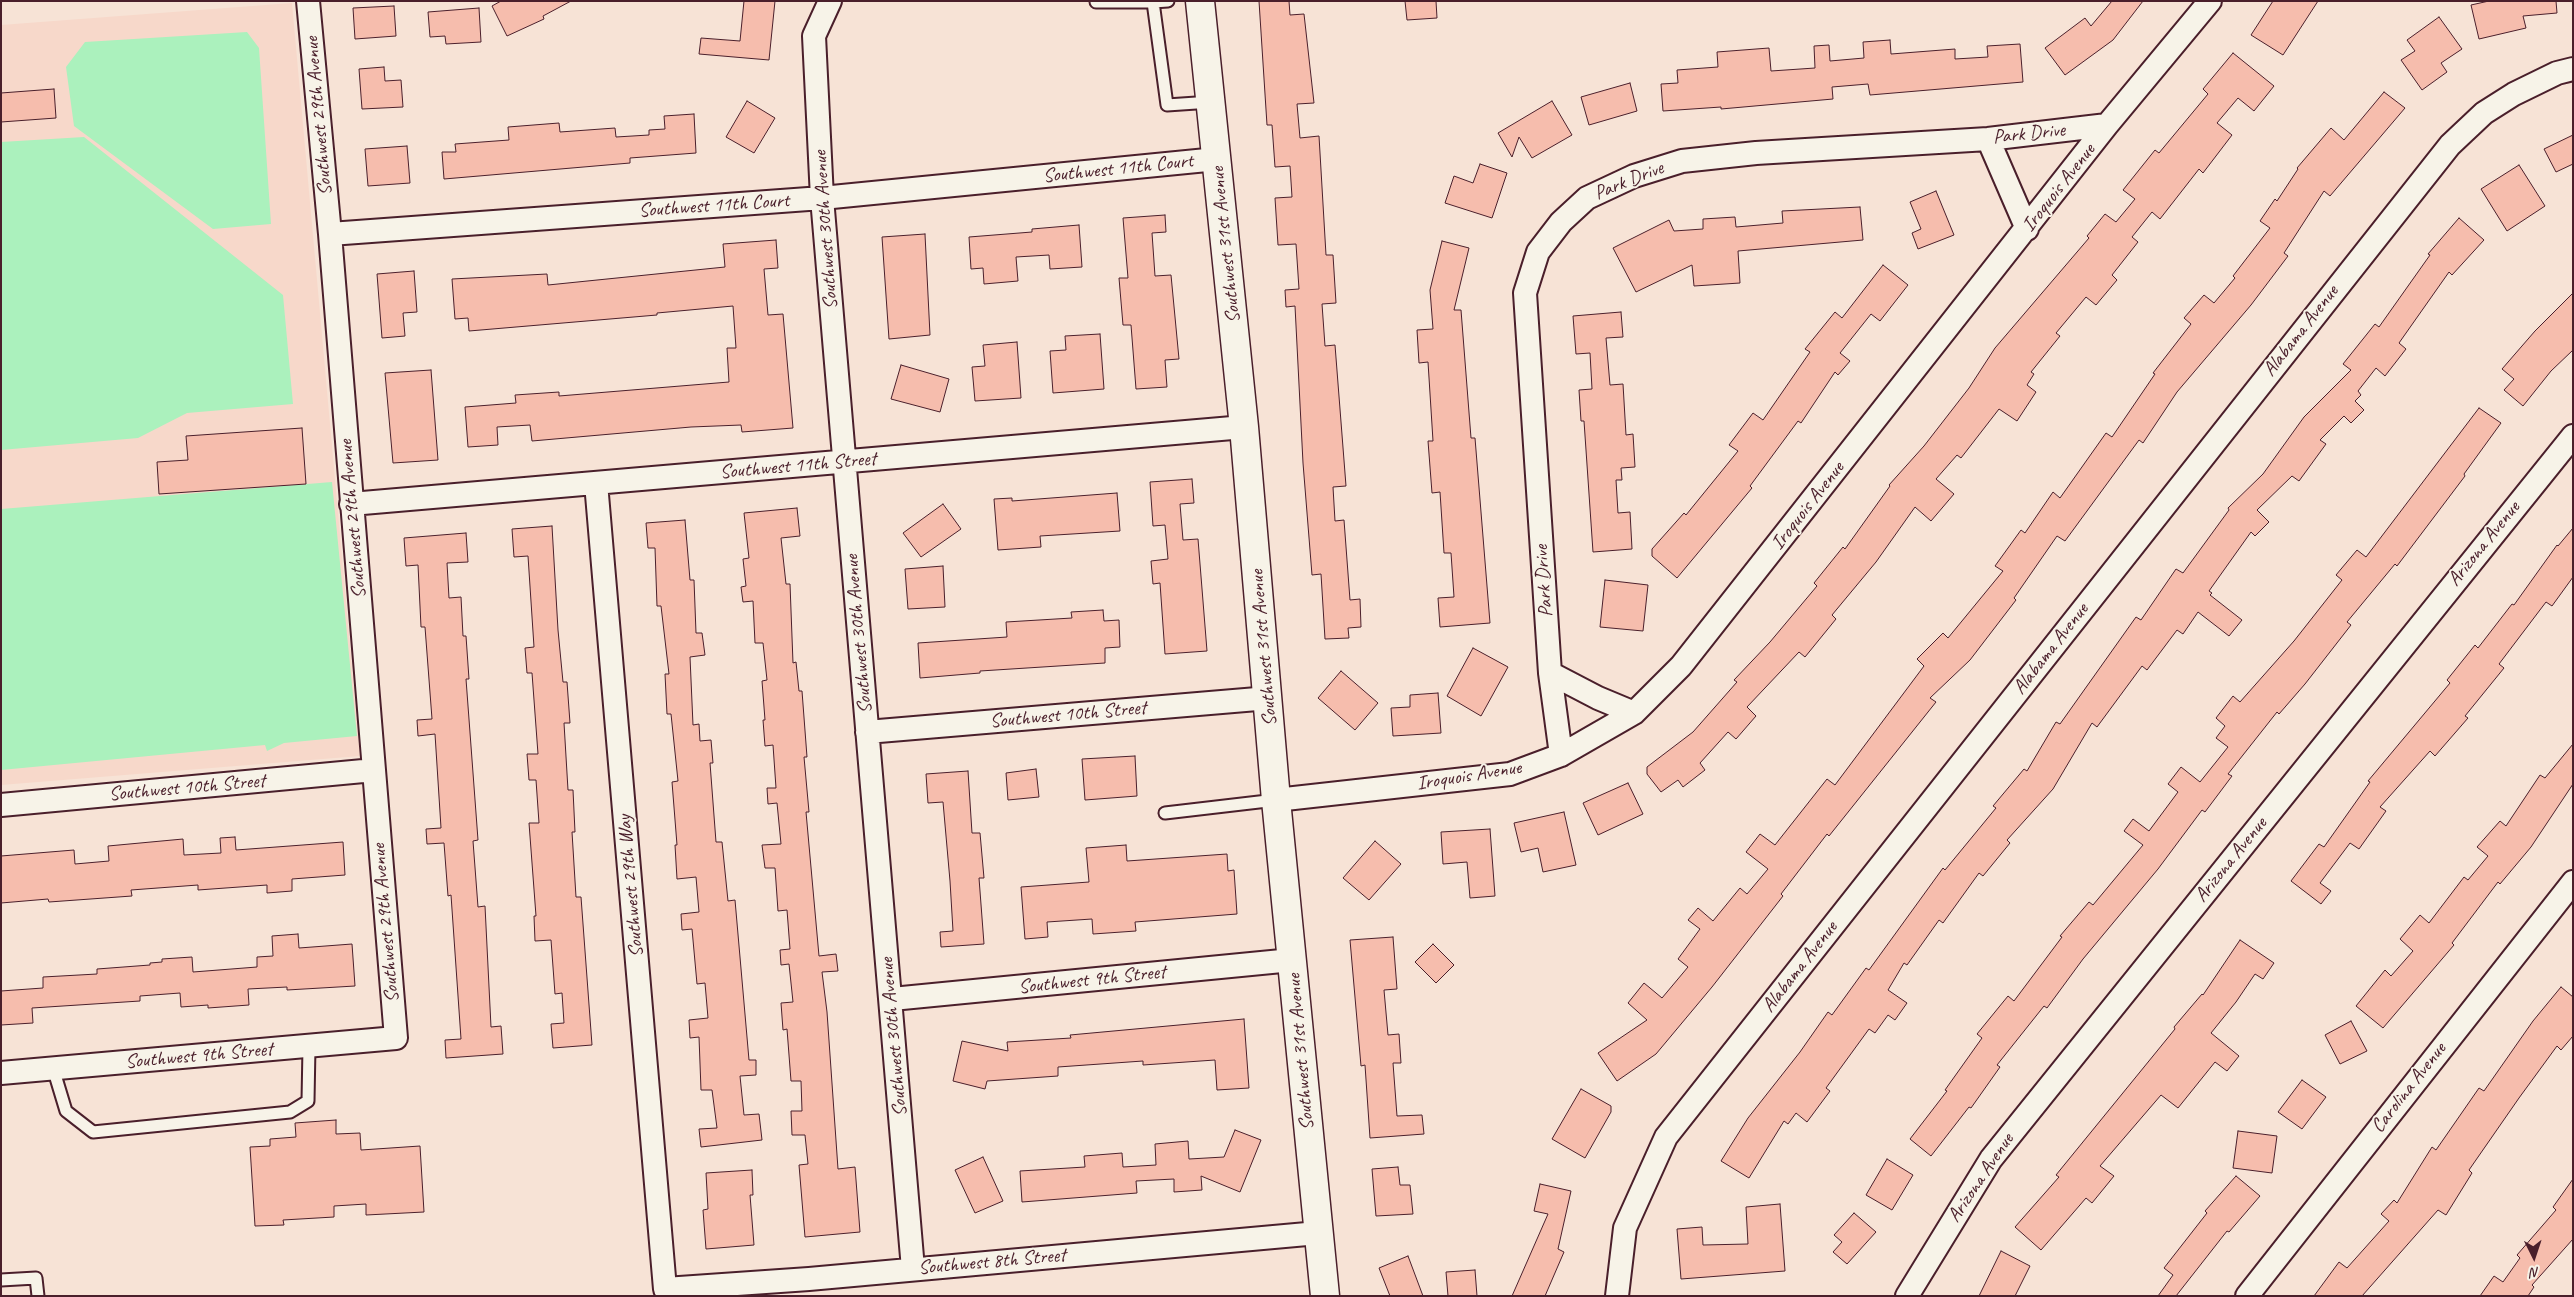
<!DOCTYPE html>
<style>
body{margin:0}
#map{position:relative;width:2574px;height:1297px;overflow:hidden;background:#f7e3d6;font-family:Caveat,sans-serif}
canvas{display:block}
.frame{position:absolute;inset:0;border:2px solid #4a1f2b;pointer-events:none}
.north{position:absolute;left:2509px;top:1232px;width:50px;height:50px;-webkit-text-stroke:4px #f7f3e8;paint-order:stroke;rotate:176deg;font-size:14px;font-weight:700;line-height:20px;text-align:center;color:#4a1f2b}
.north::after{content:'';display:block;margin:auto;width:18px;height:22px;background:#4a1f2b;clip-path:polygon(50% 0,100% 100%,50% 72%,0 100%)}
</style>
<div id="map">
<canvas width="2574" height="1297"></canvas>
<div class="frame"></div>
<div class="north">N</div>
</div>
<script>
const context = document.querySelector('canvas').getContext('2d');
context.lineJoin = 'round';
function fillPath(path, color) {
  context.fillStyle = color;
  context.fill(path, 'evenodd');
}
function poly(rows) {
  const path = new Path2D();
  for (const r of rows) {
    path.moveTo(r[0], r[1]);
    for (let i = 2; i < r.length; i += 2) path.lineTo(r[i], r[i + 1]);
  }
  return path;
}
function strokePath(path, color, width, dash) {
  context.strokeStyle = color;
  context.lineWidth = width;
  context.lineCap = dash ? 'butt' : 'round';
  context.setLineDash(dash || []);
  context.stroke(path);
}
function label(font, color, halo, rows, align = 'center') {
  context.font = font + ' Caveat,sans-serif';
  context.lineWidth = 4;
  context.setLineDash([]);
  context.textBaseline = 'middle';
  context.strokeStyle = halo;
  context.fillStyle = color;
  for (const [text, x, y, turn = 0] of rows) {
    context.save();
    context.translate(x, y);
    context.rotate((+turn || 0) * Math.PI / 180);
    context.textAlign = isNaN(turn) ? turn : align;
    if (halo) context.strokeText(text, 0, 0);
    context.fillText(text, 0, 0);
    context.restore();
  }
}
const built = poly([
 [292,3,360,756,1,785,1,25]
]);
const green = poly([
 [247,32,259,48,271,224,213,229,74,126,66,67,85,42],
 [84,137,283,295,293,404,187,413,138,438,1,450,1,142],
 [332,482,357,736,284,743,267,751,265,745,1,770,1,509]
]);
const building = poly([
 [501,1,571,1,543,16,544,19,507,36,492,6,501,1],
 [744,1,775,1,769,60,699,54,701,38,740,41,744,1],
 [1259,1,1289,1,1290,15,1304,14,1314,103,1297,104,1300,138,1319,136,1326,255,1333,255,1336,303,1322,304,1325,346,1335,345,1346,486,1333,487,1335,521,1344,520,1350,600,1360,599,1361,627,1348,628,1349,638,1325,639,1321,574,1312,575,1303,463,1295,306,1286,307,1285,290,1299,289,1296,244,1278,245,1275,198,1292,197,1290,166,1275,167,1272,125,1267,125,1259,1],
 [1405,1,1436,1,1437,18,1407,20,1405,1],
 [2112,1,2143,1,2113,40,2065,75,2045,48,2085,18,2091,26,2112,1],
 [2273,1,2318,1,2283,55,2251,35,2273,1],
 [2489,1,2556,1,2557,13,2523,16,2526,28,2479,39,2471,5,2489,1],
 [394,6,396,36,355,39,353,8,394,6],
 [479,8,481,42,446,44,445,36,430,37,428,12,479,8],
 [2439,17,2462,49,2441,63,2447,72,2422,90,2401,60,2415,51,2407,40,2439,17],
 [1890,40,1891,54,1955,49,1955,59,1988,57,1987,46,2020,44,2023,82,1870,95,1868,84,1832,87,1833,99,1721,109,1721,107,1663,111,1661,84,1678,83,1677,70,1718,67,1717,52,1769,48,1771,71,1815,68,1814,46,1829,45,1830,61,1864,58,1863,42,1890,40],
 [2233,53,2274,86,2254,111,2238,98,2217,123,2232,135,2203,173,2199,169,2160,219,2152,212,2132,237,2138,242,2112,275,2117,280,2096,305,2086,297,2056,333,2060,336,2031,372,2034,374,2027,385,2036,392,2017,421,1999,409,1961,458,1957,455,1936,479,1954,494,1931,521,1915,507,1876,562,1832,615,1836,619,1805,657,1799,652,1747,707,1756,716,1736,739,1728,732,1700,763,1705,770,1683,787,1678,780,1661,792,1647,774,1647,767,1693,732,1737,682,1734,680,1770,642,1817,586,1814,583,1843,547,1845,549,1890,486,1889,485,1924,446,1969,388,1995,348,2089,238,2087,236,2105,214,2116,222,2135,199,2123,190,2155,150,2159,153,2208,94,2203,89,2233,53],
 [384,67,385,81,401,80,403,107,362,109,359,69,384,67],
 [1630,83,1637,111,1589,125,1581,97,1630,83],
 [54,89,56,118,1,122,1,93,54,89],
 [2384,92,2405,108,2330,196,2324,191,2284,253,2288,256,2251,305,2177,392,2143,443,2139,440,2065,541,2057,536,2014,598,2016,600,1970,660,1930,698,1936,702,1829,836,1827,834,1781,894,1783,896,1712,987,1656,1054,1617,1081,1598,1053,1647,1020,1628,1003,1644,983,1662,998,1688,967,1678,959,1700,929,1688,920,1698,908,1713,921,1740,888,1747,894,1768,869,1746,852,1760,834,1775,845,1827,779,1835,785,1924,666,1917,659,1943,633,1948,638,2003,571,1995,566,2021,530,2025,533,2053,492,2060,498,2106,433,2112,437,2155,374,2153,373,2191,324,2184,318,2204,295,2214,303,2235,278,2233,276,2270,228,2260,221,2275,199,2277,201,2298,169,2297,168,2331,128,2344,140,2384,92],
 [747,101,775,118,754,153,726,137,747,101],
 [1552,101,1572,135,1532,158,1519,137,1512,157,1498,133,1552,101],
 [694,114,696,153,630,158,630,163,444,179,442,152,456,152,455,144,509,140,508,127,559,123,560,132,615,128,616,137,649,135,649,130,665,129,664,116,694,114],
 [2573,135,2573,164,2556,172,2544,149,2573,135],
 [407,146,410,183,368,186,365,149,407,146],
 [1480,164,1507,173,1492,218,1445,203,1454,176,1473,183,1480,164],
 [2519,165,2545,206,2507,231,2481,189,2519,165],
 [1936,191,1954,235,1918,249,1912,233,1921,229,1910,202,1936,191],
 [1860,207,1863,240,1738,251,1740,283,1694,286,1692,265,1636,292,1613,248,1669,220,1674,231,1703,229,1703,219,1735,217,1736,227,1783,223,1782,211,1860,207],
 [1165,215,1166,232,1152,233,1155,276,1171,275,1179,359,1165,360,1167,387,1136,389,1131,325,1123,325,1119,278,1128,278,1123,218,1165,215],
 [2459,218,2484,240,2452,275,2449,272,2399,343,2406,349,2385,376,2376,368,2358,391,2361,395,2355,401,2364,410,2351,423,2344,416,2320,440,2326,444,2299,481,2292,476,2257,510,2269,522,2255,536,2251,532,2209,591,2212,593,2210,595,2242,620,2229,636,2198,612,2183,634,2177,630,2147,670,2142,666,2097,727,2092,723,2053,789,2007,840,2010,843,1983,876,1979,873,1943,923,1939,920,1907,965,1904,963,1888,990,1907,1003,1895,1020,1888,1015,1875,1033,1869,1029,1826,1088,1830,1091,1807,1122,1796,1113,1788,1124,1784,1121,1749,1178,1721,1161,1748,1118,1800,1052,1828,1012,1832,1015,1866,968,1869,970,1943,868,1945,870,1996,808,1993,806,2024,769,2027,771,2056,722,2060,724,2136,617,2141,620,2176,569,2183,573,2229,510,2228,508,2263,474,2304,417,2351,370,2343,364,2375,324,2379,327,2430,255,2428,254,2459,218],
 [1079,225,1082,267,1050,269,1049,255,1016,257,1018,281,984,284,983,268,971,269,969,237,1032,232,1032,229,1079,225],
 [925,234,930,335,889,339,882,237,925,234],
 [776,240,778,268,764,269,768,315,783,314,793,428,742,432,741,425,691,427,532,441,530,425,497,427,498,445,468,447,465,407,516,403,515,395,559,392,559,396,729,382,727,348,736,348,733,306,657,313,657,315,469,331,468,318,455,319,452,279,547,274,548,285,725,267,723,244,776,240],
 [1442,241,1469,248,1454,310,1461,310,1471,438,1475,438,1490,623,1440,627,1438,598,1454,597,1451,553,1444,553,1440,492,1432,493,1428,441,1433,441,1428,362,1419,363,1417,330,1433,329,1430,290,1442,241],
 [1883,265,1908,285,1880,321,1871,314,1840,353,1850,361,1838,375,1835,372,1801,423,1798,421,1750,486,1752,488,1677,578,1652,556,1652,549,1684,513,1686,515,1738,451,1729,445,1753,413,1763,420,1810,352,1805,349,1835,312,1842,318,1883,265],
 [414,271,417,312,403,313,405,336,382,338,377,274,414,271],
 [2573,293,2573,350,2551,371,2523,406,2504,390,2514,379,2502,369,2535,331,2573,293],
 [1621,312,1623,337,1606,338,1610,385,1623,384,1626,435,1633,434,1635,467,1621,468,1622,480,1616,480,1618,513,1630,512,1632,549,1593,552,1584,421,1581,421,1579,390,1592,389,1590,353,1576,354,1573,316,1621,312],
 [1100,334,1104,389,1053,393,1050,351,1066,350,1065,336,1100,334],
 [1017,342,1021,398,975,401,972,367,985,366,983,345,1017,342],
 [901,365,949,379,940,412,891,399,901,365],
 [431,370,438,460,393,463,385,373,431,370],
 [2479,408,2501,423,2464,474,2465,476,2397,566,2395,564,2347,622,2351,625,2305,684,2279,714,2277,712,2228,774,2232,776,2205,812,2202,810,2158,869,2083,959,2047,1008,2044,1006,1997,1065,2000,1067,1971,1108,1969,1107,1931,1156,1910,1139,1947,1091,1945,1090,1982,1038,1977,1034,2008,996,2014,1001,2062,937,2060,936,2089,902,2093,905,2143,845,2124,831,2133,819,2149,831,2178,792,2168,784,2181,767,2200,782,2228,747,2216,738,2225,726,2216,718,2233,696,2240,702,2294,641,2342,580,2336,575,2357,550,2366,557,2479,408],
 [302,428,306,484,159,494,157,462,188,460,186,436,302,428],
 [1192,479,1194,503,1180,504,1183,540,1198,539,1207,651,1165,654,1160,583,1153,584,1151,561,1168,559,1165,525,1153,526,1150,482,1192,479],
 [1117,493,1120,531,1040,536,1041,547,998,550,994,499,1012,498,1012,501,1117,493],
 [943,504,961,529,921,557,903,533,943,504],
 [797,508,800,536,781,538,786,584,790,584,793,663,796,662,799,691,802,691,807,757,804,757,809,812,806,812,819,956,836,954,838,971,822,972,827,1012,838,1169,855,1167,860,1232,805,1237,799,1165,808,1164,805,1135,792,1135,791,1111,802,1111,801,1081,791,1081,787,1029,783,1030,781,1003,793,1002,789,964,781,965,780,950,790,949,787,910,778,911,775,868,765,868,762,845,781,844,777,803,768,804,767,788,776,788,773,745,765,746,763,720,765,720,762,681,767,680,763,643,755,643,753,601,743,602,741,587,746,586,743,559,749,558,744,513,797,508],
 [685,520,690,580,694,580,696,633,702,633,705,655,690,657,693,725,699,724,700,741,711,740,713,763,710,763,716,842,722,842,728,901,735,900,749,1060,756,1060,756,1075,740,1076,744,1115,759,1114,762,1140,701,1147,699,1129,717,1128,712,1090,701,1090,699,1037,690,1038,689,1020,708,1018,705,983,697,984,692,929,682,930,681,914,699,912,696,877,677,879,675,845,677,845,672,782,678,781,671,714,667,714,665,674,669,674,661,606,657,606,655,548,648,548,646,523,685,520],
 [552,526,558,630,563,682,567,682,570,723,564,723,568,790,573,790,575,832,572,832,576,897,581,897,592,1045,553,1048,551,1024,564,1023,562,993,555,994,551,940,535,941,534,916,536,916,529,823,539,823,536,780,529,780,527,754,538,754,532,673,527,673,525,648,534,647,528,556,514,557,512,529,552,526],
 [2573,528,2573,577,2552,606,2546,602,2499,664,2504,668,2465,716,2468,718,2435,756,2430,751,2380,807,2386,811,2359,849,2350,843,2320,883,2331,891,2321,904,2291,881,2319,844,2324,847,2370,782,2368,781,2450,683,2447,680,2475,645,2478,648,2512,604,2514,605,2557,545,2558,546,2573,528],
 [466,533,468,562,447,563,449,598,461,597,463,636,466,636,469,679,466,679,478,840,473,841,478,907,485,906,491,1027,501,1026,503,1054,446,1058,445,1040,461,1039,451,895,448,896,444,843,427,844,426,829,441,828,435,734,418,736,417,720,432,719,425,627,421,627,418,565,406,566,404,538,466,533],
 [943,566,945,607,908,609,905,569,943,566],
 [1605,580,1648,585,1643,631,1600,627,1605,580],
 [1103,610,1104,621,1119,620,1120,647,1105,648,1105,663,980,671,980,673,920,678,918,643,1007,637,1006,622,1072,618,1071,612,1103,610],
 [1473,648,1508,667,1481,716,1447,696,1473,648],
 [1341,671,1378,703,1355,730,1318,698,1341,671],
 [1438,693,1441,733,1393,736,1391,708,1410,707,1410,695,1438,693],
 [2573,744,2573,784,2531,847,2500,884,2498,882,2452,943,2454,945,2383,1028,2356,1006,2385,970,2391,976,2413,951,2400,939,2420,915,2429,923,2464,877,2468,880,2488,856,2477,847,2500,821,2506,826,2540,775,2545,778,2573,744],
 [1135,756,1137,796,1085,800,1082,759,1135,756],
 [1036,769,1039,797,1008,800,1006,773,1036,769],
 [968,771,972,833,980,833,984,878,979,878,984,944,941,947,940,932,953,931,950,881,943,802,928,803,926,774,968,771],
 [1628,783,1643,814,1598,835,1583,803,1628,783],
 [1564,812,1576,865,1543,872,1538,848,1521,852,1514,823,1564,812],
 [1490,829,1495,896,1470,898,1467,862,1443,864,1441,832,1490,829],
 [235,837,236,850,343,842,345,875,292,879,292,891,267,893,267,885,198,890,198,885,131,890,132,896,49,902,48,899,1,903,1,856,74,850,75,864,109,861,108,846,183,839,184,855,221,853,220,838,235,837],
 [1375,841,1401,864,1369,900,1343,878,1375,841],
 [1126,845,1127,861,1227,854,1228,871,1234,870,1237,914,1135,922,1136,931,1093,934,1092,919,1047,922,1048,937,1025,939,1021,887,1089,882,1086,848,1126,845],
 [298,934,299,948,352,944,355,986,287,990,287,987,248,989,249,1005,208,1008,208,1005,181,1007,180,993,140,996,140,1001,32,1008,33,1023,1,1025,1,991,43,988,43,977,97,974,97,969,150,965,150,963,162,962,162,959,192,957,193,972,257,967,257,957,273,956,272,936,298,934],
 [1393,937,1397,989,1384,990,1388,1035,1399,1034,1401,1063,1393,1063,1397,1116,1422,1115,1424,1134,1370,1138,1365,1065,1361,1066,1350,940,1393,937],
 [2240,940,2274,963,2263,979,2255,974,2236,1002,2211,1033,2239,1056,2227,1071,2215,1062,2178,1108,2161,1095,2100,1166,2114,1176,2092,1203,2086,1198,2041,1250,2015,1227,2059,1177,2056,1175,2175,1029,2174,1027,2202,994,2203,995,2240,940],
 [1433,944,1454,965,1436,983,1415,962,1433,944],
 [2561,987,2573,997,2573,1036,2561,1050,2557,1046,2519,1098,2469,1170,2472,1173,2446,1215,2438,1210,2362,1296,2314,1296,2339,1262,2347,1268,2389,1221,2381,1214,2394,1200,2397,1203,2432,1147,2436,1150,2479,1088,2484,1091,2533,1021,2561,987],
 [1244,1019,1249,1088,1217,1090,1215,1060,1143,1065,1143,1061,1058,1067,1058,1076,987,1081,985,1089,953,1081,962,1041,1008,1051,1007,1042,1071,1038,1070,1035,1244,1019],
 [2351,1021,2367,1051,2340,1064,2325,1035,2351,1021],
 [2302,1080,2326,1097,2302,1129,2278,1112,2302,1080],
 [1581,1089,1611,1106,1611,1112,1585,1158,1552,1139,1581,1089],
 [336,1120,336,1134,360,1133,361,1150,420,1146,424,1212,366,1215,366,1204,334,1206,334,1217,283,1220,284,1225,255,1226,250,1147,270,1146,270,1139,296,1137,295,1123,336,1120],
 [1235,1130,1261,1140,1240,1192,1201,1176,1202,1190,1174,1192,1174,1179,1136,1181,1137,1193,1022,1202,1020,1171,1085,1167,1084,1156,1122,1153,1123,1167,1156,1165,1155,1144,1188,1141,1189,1159,1224,1157,1235,1130],
 [2238,1131,2277,1136,2272,1173,2233,1168,2238,1131],
 [983,1157,1003,1201,975,1213,955,1170,983,1157],
 [1887,1159,1913,1175,1892,1210,1866,1195,1887,1159],
 [1398,1167,1400,1185,1410,1185,1413,1214,1376,1216,1372,1169,1398,1167],
 [752,1170,753,1195,750,1195,754,1245,706,1249,703,1210,708,1209,706,1173,752,1170],
 [2236,1176,2260,1196,2229,1232,2227,1231,2176,1296,2158,1296,2173,1275,2164,1268,2207,1213,2205,1211,2236,1176],
 [2573,1179,2573,1239,2532,1285,2534,1287,2528,1296,2480,1296,2494,1276,2503,1282,2520,1258,2517,1255,2556,1210,2553,1207,2573,1179],
 [1540,1184,1571,1191,1558,1249,1564,1252,1545,1296,1512,1296,1548,1214,1534,1211,1540,1184],
 [1780,1204,1785,1271,1681,1279,1677,1229,1702,1227,1703,1245,1748,1244,1746,1207,1780,1204],
 [1854,1213,1876,1232,1847,1264,1833,1252,1842,1242,1834,1235,1854,1213],
 [2001,1251,2030,1266,2015,1296,1979,1296,2001,1251],
 [1408,1256,1423,1296,1390,1296,1379,1268,1408,1256],
 [1475,1270,1477,1296,1448,1296,1446,1272,1475,1270]
]);
const lane = poly([
 [1168,1,1153,2,1167,105,1211,102],
 [1096,2,1153,2],
 [1165,813,1276,800],
 [53,1068,66,1111,93,1132,290,1112,308,1101,309,1047],
 [1,1280,36,1278,38,1296]
]);
const street = poly([
 [830,1,814,36,822,198,913,1269],
 [1988,139,2027,229],
 [330,234,822,198,1217,159],
 [596,483,665,1289,809,1279,1318,1233],
 [351,504,1244,427],
 [1550,673,1598,698,1634,713],
 [867,732,1269,698],
 [1561,755,1550,673,1525,293,1538,252,1561,222,1587,198,1634,176,1682,161,1756,153,1988,139,2107,125],
 [1276,800,1510,774,1561,755,1634,713,1681,666,2107,125,2210,1],
 [1,805,374,770],
 [892,999,1292,960],
 [1,1073,396,1038,330,234,308,1],
 [1617,1296,1625,1228,1666,1137,2450,145,2484,113,2514,94,2557,73,2573,69],
 [1907,1296,1991,1159,2573,436],
 [2247,1296,2573,882]
]);
const secondary = poly([
 [1200,1,1244,427,1276,800,1325,1296]
]);
const streetNames = [
 ["Southwest 29th Avenue",319,116,-95],
 ["Park Drive",2029,134,-6],
 ["Southwest 11th Court",1118,169,-6],
 ["Park Drive",1629,181,-22],
 ["Iroquois Avenue",2059,188,-52],
 ["Southwest 11th Court",714,206,-4],
 ["Southwest 30th Avenue",826,230,-94],
 ["Southwest 31st Avenue",1226,245,-96],
 ["Alabama Avenue",2301,331,-52],
 ["Southwest 11th Street",798,466,-5],
 ["Iroquois Avenue",1808,506,-52],
 ["Southwest 29th Avenue",353,519,-95],
 ["Arizona Avenue",2484,544,-51],
 ["Park Drive",1544,581,-94],
 ["Southwest 30th Avenue",859,634,-95],
 ["Southwest 31st Avenue",1264,648,-95],
 ["Alabama Avenue",2051,649,-52],
 ["Southwest 10th Street",1068,715,-5],
 ["Iroquois Avenue",1469,776,-9],
 ["Southwest 10th Street",187,788,-5],
 ["Arizona Avenue",2231,860,-51],
 ["Southwest 29th Way",631,886,-95],
 ["Southwest 29th Avenue",386,923,-95],
 ["Alabama Avenue",1800,967,-52],
 ["Southwest 9th Street",1092,980,-6],
 ["Southwest 30th Avenue",894,1037,-95],
 ["Southwest 31st Avenue",1301,1052,-95],
 ["Southwest 9th Street",199,1056,-5],
 ["Carolina Avenue",2409,1088,-52],
 ["Arizona Avenue",1981,1178,-56],
 ["Southwest 8th Street",992,1262,-5]
];
fillPath(built, '#f7d8ca');
fillPath(green, '#abf1bd');
fillPath(building, '#f6bdad');
strokePath(building, '#4a1f2b', 1);
strokePath(lane, '#4a1f2b', 15);
strokePath(street, '#4a1f2b', 26);
strokePath(secondary, '#4a1f2b', 31);
strokePath(lane, '#f7f3e8', 11);
strokePath(street, '#f7f3e8', 22);
strokePath(secondary, '#f7f3e8', 28);
label('20px', '#4a1f2b', '#f7f3e8', streetNames);
</script>
